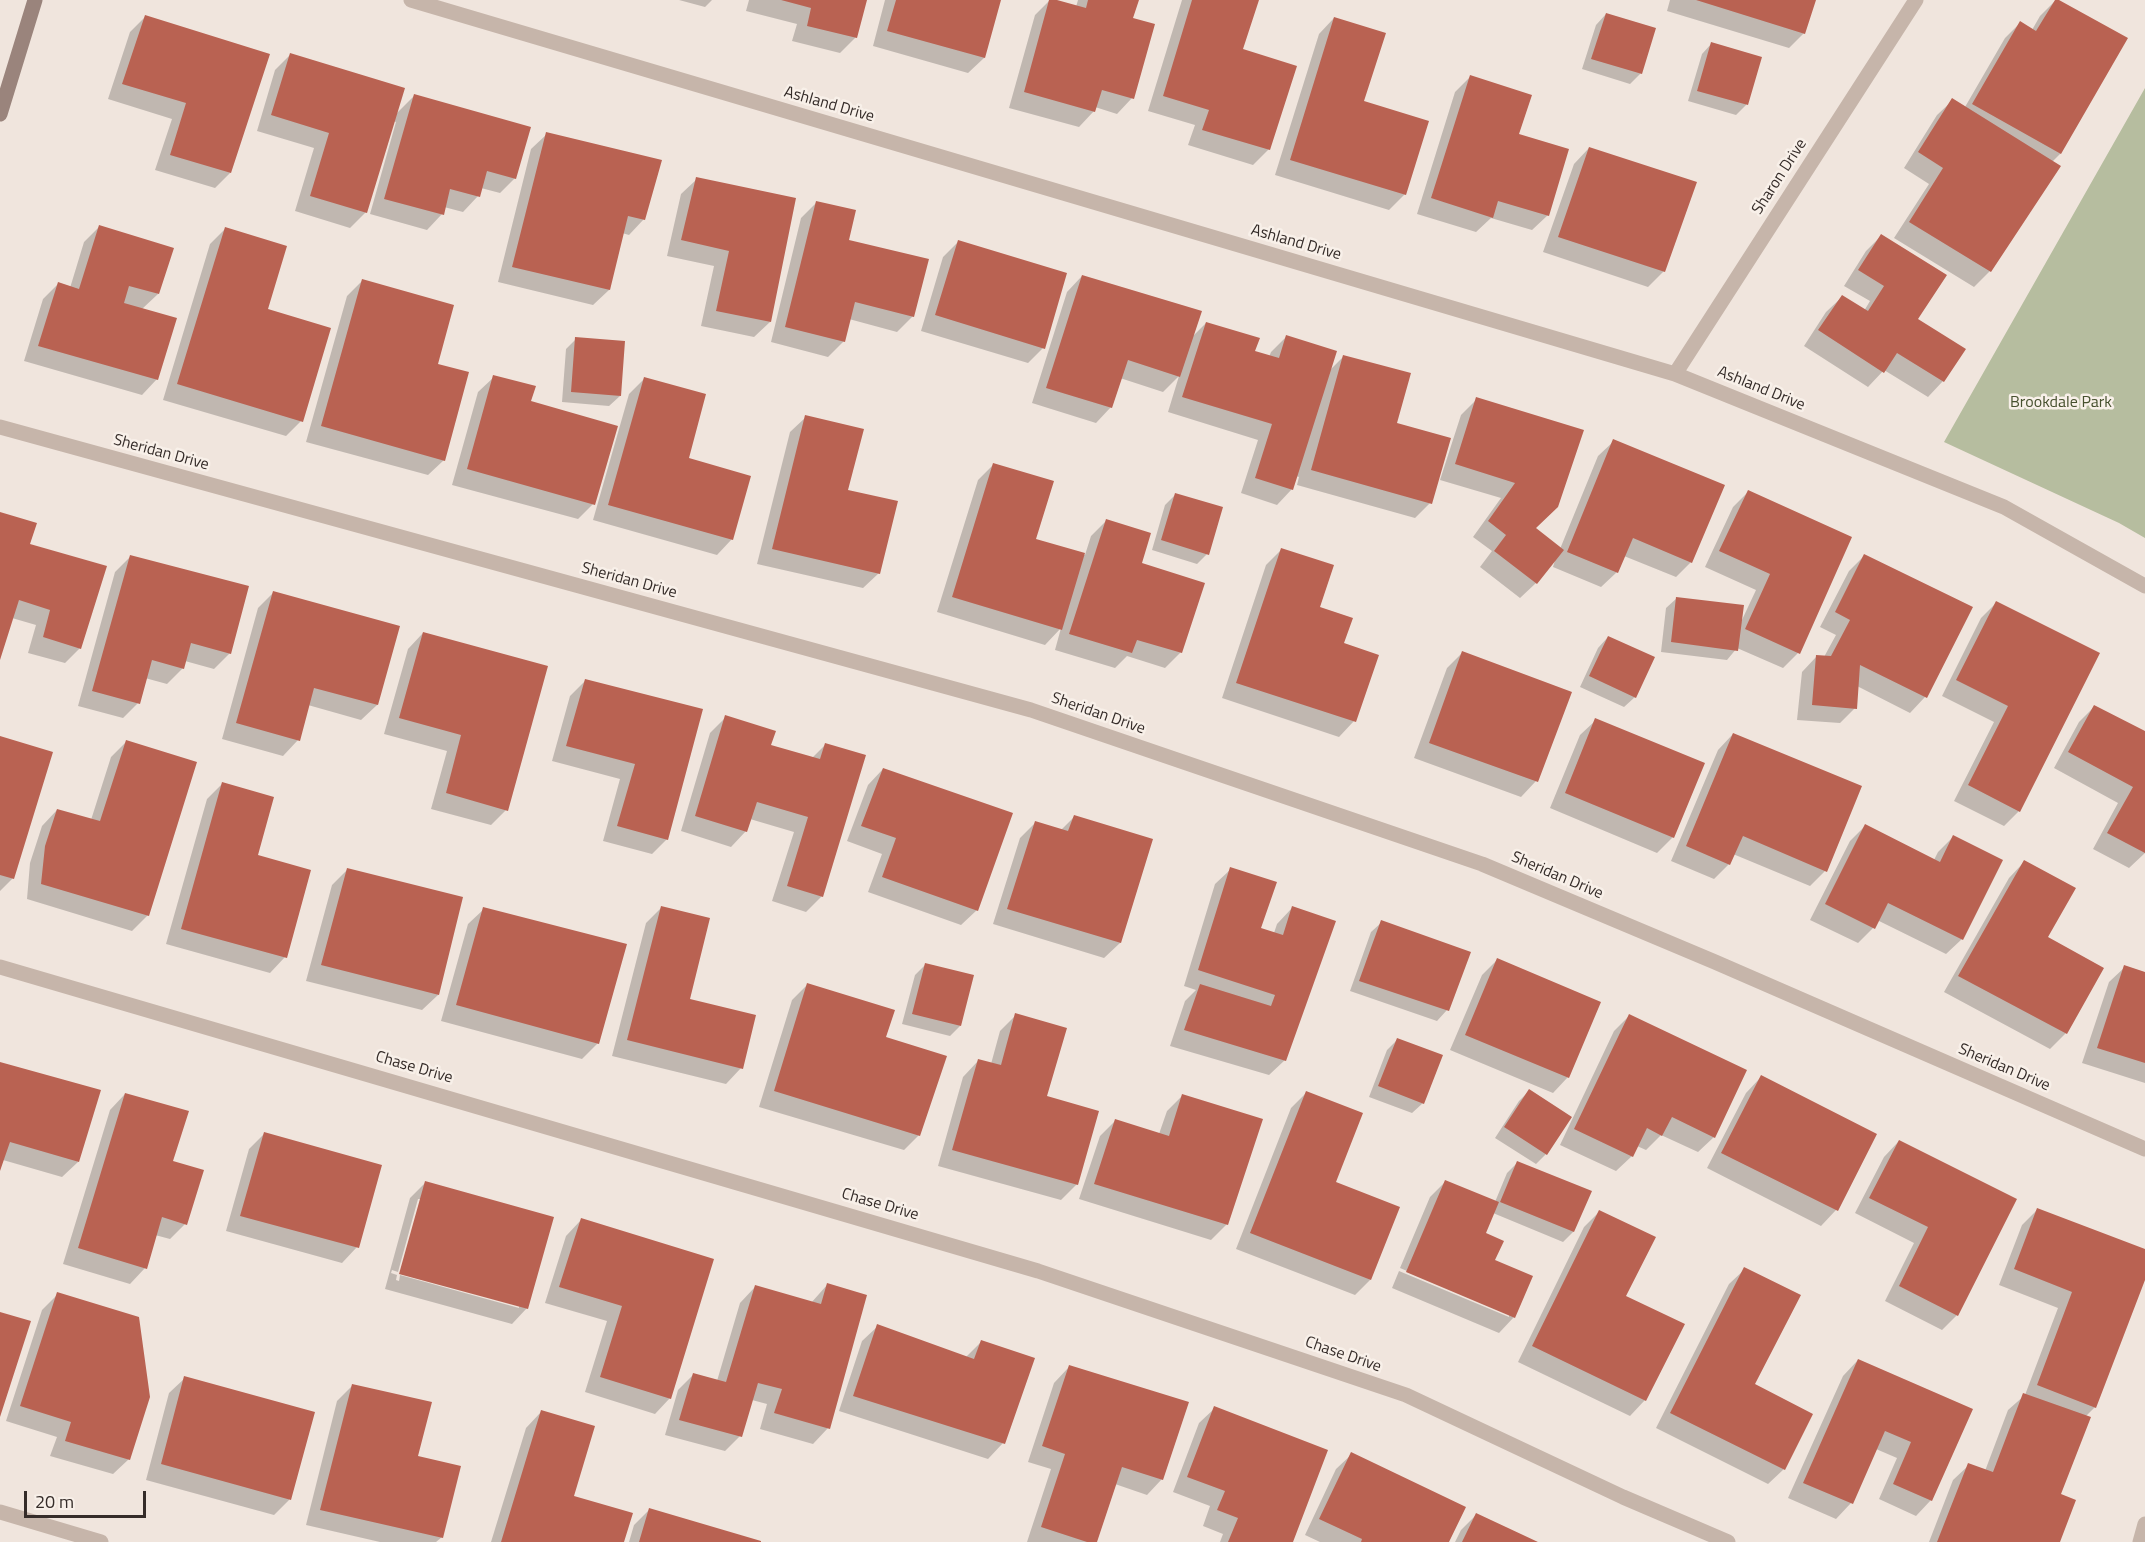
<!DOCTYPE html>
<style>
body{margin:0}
#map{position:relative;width:2145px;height:1542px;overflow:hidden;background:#f0e5dd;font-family:"Titillium Web",sans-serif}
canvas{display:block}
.scale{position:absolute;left:24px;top:1491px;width:122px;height:27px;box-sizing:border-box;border:3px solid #352c29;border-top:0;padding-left:8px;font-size:18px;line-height:21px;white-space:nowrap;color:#352c29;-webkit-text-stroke:4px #f8f0e9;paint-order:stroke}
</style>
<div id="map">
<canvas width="2145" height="1542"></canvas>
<div class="scale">20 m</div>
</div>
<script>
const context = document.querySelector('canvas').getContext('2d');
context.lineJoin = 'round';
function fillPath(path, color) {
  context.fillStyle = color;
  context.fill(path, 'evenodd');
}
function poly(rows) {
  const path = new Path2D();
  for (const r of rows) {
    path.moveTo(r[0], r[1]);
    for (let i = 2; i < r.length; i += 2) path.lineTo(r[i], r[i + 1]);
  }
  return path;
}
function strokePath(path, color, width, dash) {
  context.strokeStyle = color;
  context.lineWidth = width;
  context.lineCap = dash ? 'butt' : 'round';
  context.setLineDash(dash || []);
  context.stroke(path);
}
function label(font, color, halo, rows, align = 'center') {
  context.font = font + ' "Titillium Web",sans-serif';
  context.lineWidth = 5;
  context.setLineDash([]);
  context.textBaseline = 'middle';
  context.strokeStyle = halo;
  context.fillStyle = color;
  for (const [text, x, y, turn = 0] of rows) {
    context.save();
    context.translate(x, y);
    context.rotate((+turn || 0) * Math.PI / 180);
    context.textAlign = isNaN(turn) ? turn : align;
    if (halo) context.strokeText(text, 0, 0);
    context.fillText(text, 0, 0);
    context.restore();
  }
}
const green = poly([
 [2145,88,2145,538,2119,523,1944,442]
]);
const shadow = poly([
 [679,0,712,0,705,7],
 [749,0,865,0,856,37,840,53,792,41,797,24,746,11],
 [885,0,1000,0,984,58,968,73,873,46],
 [1050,0,1076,7,1078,0,1137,0,1131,19,1132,98,1117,114,1095,107,1094,111,1079,127,1009,108,1035,15],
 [1182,0,1257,0,1241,50,1269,149,1253,165,1188,145,1195,125,1148,111],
 [1670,0,1814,0,1804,33,1789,48,1667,11],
 [2056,0,2126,39,2060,154,2052,162,2059,166,1990,271,1974,287,1894,238,1929,184,1904,168,1937,115,1953,100,1965,107,2005,38,2020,23,2032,30,2040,16],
 [1606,14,1641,73,1630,84,1582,69,1596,25],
 [145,17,230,173,215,188,155,170,172,119,108,99,130,32],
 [1334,18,1362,102,1405,194,1389,210,1275,175,1319,34],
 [1712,43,1760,58,1746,105,1736,115,1688,101,1702,54],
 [291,54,395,115,414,96,515,178,500,193,481,188,478,196,463,212,444,207,442,214,427,230,370,214,396,122,393,121,366,212,350,228,295,211,314,148,257,131,275,70],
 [1470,77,1517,135,1548,215,1532,230,1491,218,1476,232,1417,214,1455,92],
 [547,134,644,219,629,235,622,233,609,290,593,305,498,282,531,149],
 [1589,148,1664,271,1648,287,1543,252,1574,164],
 [697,179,770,322,754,337,701,326,714,266,667,256,681,194],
 [816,203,913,316,897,332,849,319,844,341,828,357,771,342,801,218],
 [99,227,158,294,142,309,157,379,142,395,24,361,43,299,58,284,70,288,84,242],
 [225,229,267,310,301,421,286,436,163,400,210,244],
 [1881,236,1916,319,1964,349,1943,381,1928,397,1884,370,1868,387,1804,346,1826,312,1842,297,1864,311,1870,301,1844,286,1866,251],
 [958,242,1043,348,1028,363,921,331,943,257],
 [1082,276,1191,338,1206,323,1254,352,1269,357,1271,352,1286,337,1330,370,1343,357,1395,424,1430,503,1415,518,1297,485,1299,477,1296,476,1292,489,1277,505,1241,493,1258,440,1168,412,1179,376,1163,392,1120,378,1111,407,1096,423,1032,403,1067,292],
 [362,281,436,365,444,460,428,475,306,442,347,296],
 [576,339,620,396,609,406,562,402,566,349],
 [494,377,593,504,578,519,452,485,478,392],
 [644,379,687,459,732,539,717,555,593,520,629,394],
 [1477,399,1582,431,1534,529,1560,549,1598,456,1614,441,1691,562,1676,577,1624,556,1617,572,1601,587,1553,567,1556,557,1536,583,1520,598,1480,567,1492,551,1473,537,1501,498,1440,480,1461,415],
 [806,417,847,491,879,573,863,588,757,564,790,432],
 [993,465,1034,540,1085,555,1091,536,1106,521,1140,564,1181,652,1165,668,1127,656,1115,668,1055,650,1061,628,1045,645,937,612,978,480],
 [1748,492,1798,653,1783,668,1737,648,1727,660,1661,652,1666,608,1677,598,1741,622,1756,590,1705,567,1733,507],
 [1175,495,1207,554,1197,564,1152,550,1165,505],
 [0,514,28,545,80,648,65,663,28,653,36,625,12,618,0,656],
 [1282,549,1342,644,1354,721,1339,737,1222,698,1266,565],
 [1864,556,1925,697,1910,713,1857,686,1855,708,1840,723,1797,720,1802,672,1817,656,1824,657,1836,635,1820,627,1849,571],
 [130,557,230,653,214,669,185,661,183,668,167,684,145,678,138,703,123,718,78,706,115,572],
 [274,592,398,627,377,705,361,720,308,705,298,740,283,756,222,739,258,608],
 [1996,603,2098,654,2019,811,2004,826,1954,801,1994,722,1942,696,1981,618],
 [423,633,506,810,491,825,431,809,447,751,384,734,408,649],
 [1608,637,1635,697,1624,707,1580,687,1598,648],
 [1462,653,1536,781,1521,797,1414,758,1447,668],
 [585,681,701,710,667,839,652,854,603,841,620,779,552,761,570,696],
 [2095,706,2145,733,2145,853,2129,868,2093,849,2118,803,2054,768,2079,722],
 [726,717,769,746,812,758,826,744,822,896,806,912,772,901,794,832,750,819,746,831,731,847,681,831,710,733],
 [1596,720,1673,837,1657,853,1550,808,1580,735],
 [1733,734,1825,871,1810,886,1733,854,1729,864,1714,879,1671,861,1718,750],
 [0,737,13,878,0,891],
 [126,742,148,915,132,931,27,899,30,863,42,826,57,810,91,820,111,757],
 [883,769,977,910,961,925,868,892,882,854,847,841,868,785],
 [222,784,256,856,285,957,270,973,166,944,207,799],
 [1074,817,1151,840,1120,943,1104,958,993,924,1020,838,1035,823,1061,830],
 [1865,826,1934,860,1938,852,1953,837,1962,939,1946,954,1877,920,1873,928,1858,943,1810,920,1850,841],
 [2024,862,2046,938,2066,1033,2050,1049,1944,992,2009,878],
 [1231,869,1259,929,1274,933,1277,924,1292,908,1285,1060,1269,1075,1170,1046,1185,1001,1196,990,1184,986,1215,884],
 [347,870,438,995,422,1010,306,981,332,885],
 [661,908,688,1000,741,1068,726,1084,612,1056,646,923],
 [484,909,598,1043,582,1059,441,1021,468,924],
 [1382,922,1447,1010,1437,1021,1350,991,1371,932],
 [1497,960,1568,1077,1553,1093,1450,1050,1482,975],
 [925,965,960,1026,950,1036,902,1024,915,975],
 [2125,967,2145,973,2145,1083,2082,1063,2109,982],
 [807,985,885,1038,919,1135,904,1150,759,1107,792,1000],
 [1016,1015,1077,1184,1061,1200,938,1166,963,1077,978,1061,991,1064,1000,1031],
 [1629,1016,1714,1137,1698,1152,1661,1135,1646,1150,1637,1146,1632,1156,1616,1171,1560,1145,1614,1031],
 [1398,1039,1423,1103,1412,1113,1369,1097,1387,1050],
 [0,1063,78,1162,62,1177,3,1160,0,1168],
 [1761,1077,1875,1134,1836,1210,1821,1226,1707,1168,1746,1093],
 [1529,1091,1546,1154,1536,1164,1495,1138,1519,1101],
 [1306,1093,1334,1183,1370,1280,1355,1295,1236,1249,1291,1108],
 [125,1094,171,1162,185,1224,170,1239,155,1235,145,1268,130,1284,63,1264,110,1110],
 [1182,1096,1227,1224,1211,1240,1079,1199,1100,1136,1115,1121,1159,1134,1167,1111],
 [264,1134,357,1247,342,1263,226,1231,249,1149],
 [1899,1141,2015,1200,1957,1315,1942,1330,1885,1301,1914,1243,1855,1213,1884,1157],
 [1517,1163,1590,1192,1573,1232,1563,1242,1493,1213,1484,1234,1514,1317,1499,1333,1392,1288,1399,1271,1509,1317,1509,1314,1400,1268,1430,1197,1445,1182,1495,1202,1507,1173],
 [425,1183,527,1308,512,1324,385,1289,410,1198],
 [418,1199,421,1199,519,1305,519,1308,400,1275,399,1281,396,1280,397,1275,391,1273,392,1270,398,1272],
 [2037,1210,2145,1251,2145,1276,2095,1407,2085,1417,2059,1495,2058,1542,1929,1542,1953,1480,1969,1465,1985,1471,2008,1410,2025,1395,2058,1308,1999,1285,2022,1225],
 [1599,1212,1624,1297,1645,1400,1630,1416,1518,1362,1584,1227],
 [581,1220,670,1398,655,1414,585,1392,607,1321,545,1303,566,1236],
 [1745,1269,1753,1385,1784,1469,1768,1484,1656,1428,1729,1284],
 [827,1285,828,1428,813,1444,760,1429,767,1404,752,1400,740,1436,725,1451,665,1435,678,1390,694,1374,717,1381,740,1303,755,1287,811,1303],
 [58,1294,129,1459,113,1474,50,1456,57,1437,6,1421,42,1310],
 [878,1326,966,1357,981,1342,1003,1443,988,1459,839,1411,862,1341],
 [1858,1360,1971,1410,1931,1500,1916,1516,1879,1499,1897,1458,1876,1449,1851,1503,1836,1519,1788,1498,1843,1376],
 [1069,1367,1162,1479,1147,1495,1115,1484,1096,1542,1027,1542,1051,1469,1028,1462,1054,1383],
 [185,1378,313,1413,289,1500,274,1515,146,1480,169,1393],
 [353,1385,416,1457,442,1537,436,1542,380,1542,306,1525,337,1401],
 [1215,1408,1291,1542,1220,1542,1223,1534,1203,1526,1210,1506,1173,1492,1199,1423],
 [541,1412,572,1497,622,1542,491,1542,526,1428],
 [1352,1454,1448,1542,1320,1542,1305,1535,1336,1469],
 [649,1510,758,1542,629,1542,634,1525],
 [1476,1515,1534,1542,1455,1542,1461,1530]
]);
const building = poly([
 [781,0,867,0,857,38,807,26,811,8],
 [896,0,1001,0,985,58,887,31],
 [1049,0,1057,0,1086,8,1088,0,1139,0,1133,18,1155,24,1134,99,1102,90,1095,112,1024,92],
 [1192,0,1259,0,1243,49,1297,66,1270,150,1202,130,1209,110,1163,96],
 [1696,0,1816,0,1805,34],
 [2055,0,2059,0,2128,38,2061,154,1972,104,2020,21,2036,31],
 [1606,13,1656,28,1642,74,1591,59],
 [145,15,270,54,231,173,170,155,186,103,122,84],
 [1334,17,1386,33,1364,101,1429,121,1406,195,1290,160],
 [1711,42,1762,57,1748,105,1697,91],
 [290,53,405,88,367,213,310,196,329,133,271,115],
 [1470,75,1532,95,1519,134,1569,149,1549,216,1498,201,1493,218,1431,198],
 [414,94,531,127,516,179,487,171,480,197,450,189,444,215,384,199],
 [1952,98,2061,166,1991,272,1909,222,1943,168,1918,152],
 [546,132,662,160,645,220,628,216,610,290,512,267],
 [1589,147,1697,182,1665,272,1558,237],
 [696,177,796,198,771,322,716,311,729,251,681,240],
 [816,201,856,210,849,240,929,259,914,317,855,302,845,342,785,327],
 [99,225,174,248,159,294,129,286,124,303,177,318,158,380,38,346,58,282,79,289],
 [225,227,287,246,268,309,331,328,303,422,177,384],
 [1881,234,1947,275,1918,319,1966,349,1944,382,1897,353,1884,373,1818,330,1842,295,1868,311,1884,286,1858,270],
 [958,240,1067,273,1045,349,935,315],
 [1082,275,1202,311,1180,377,1128,360,1112,408,1046,388],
 [362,279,454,305,438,364,469,372,445,461,321,426],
 [1206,322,1260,338,1255,351,1279,358,1286,335,1337,351,1293,490,1255,478,1272,424,1182,397],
 [575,337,625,341,621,396,571,392],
 [1343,355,1411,373,1397,423,1451,438,1432,504,1311,470],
 [493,375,536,386,531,401,618,426,595,505,467,469],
 [644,377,706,394,689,458,751,476,733,540,608,505],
 [1476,397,1584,430,1558,507,1536,528,1564,550,1537,584,1494,551,1506,535,1488,521,1515,483,1455,464],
 [805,415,864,429,848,490,898,501,880,574,772,549],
 [1613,439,1725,485,1692,563,1633,538,1618,573,1567,552],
 [993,463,1054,481,1036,539,1085,553,1062,630,952,597],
 [1748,490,1852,537,1800,654,1745,629,1770,574,1719,551],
 [1175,493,1223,507,1209,555,1161,540],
 [0,512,37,523,30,544,107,566,81,649,43,637,50,610,19,600,0,660],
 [1106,519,1151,533,1142,563,1205,583,1182,653,1137,640,1132,653,1069,634],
 [1281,548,1334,565,1320,607,1353,618,1344,643,1379,655,1356,722,1236,683],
 [1864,554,1973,607,1927,698,1860,665,1857,709,1812,705,1816,655,1831,656,1850,620,1835,612],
 [130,555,249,586,231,654,191,643,184,669,152,660,140,704,92,691],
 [273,591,400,626,378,705,314,688,300,741,236,723],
 [1676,597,1744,605,1738,651,1671,642],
 [1996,601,2100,653,2020,812,1968,785,2008,706,1956,680],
 [423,632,548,666,508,811,446,793,461,735,399,718],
 [1608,636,1655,657,1636,698,1589,676],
 [1462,651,1572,692,1538,782,1429,743],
 [585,679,703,709,668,840,617,826,635,764,566,746],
 [2094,705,2145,731,2145,853,2107,833,2133,787,2068,752],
 [725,715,776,731,771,745,820,759,825,743,866,755,823,897,787,886,808,817,757,802,747,832,695,816],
 [1595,718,1705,763,1674,838,1565,793],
 [1733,733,1862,786,1827,872,1743,836,1730,865,1686,846],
 [0,736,53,752,14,879,0,875],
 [126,740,197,762,149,916,41,884,45,846,57,809,100,821],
 [883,768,1013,813,978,911,882,877,896,838,861,826],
 [222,782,274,797,258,855,311,870,287,958,181,929],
 [1074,815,1153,839,1121,943,1007,909,1035,821,1068,831],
 [1865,824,1940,862,1953,835,2003,860,1963,940,1888,903,1875,929,1825,904],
 [2024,860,2076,888,2048,937,2104,968,2067,1034,1958,976],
 [1230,867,1277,882,1261,928,1283,935,1292,906,1336,921,1286,1061,1184,1030,1200,984,1271,1006,1275,995,1198,970],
 [347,868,463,897,439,995,321,965],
 [661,906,710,918,690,999,756,1015,743,1069,627,1040],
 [483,907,627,944,599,1044,456,1005],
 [1381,920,1471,952,1449,1011,1359,981],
 [1497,958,1601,1002,1569,1078,1465,1035],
 [925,963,974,975,961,1026,912,1014],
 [2124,965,2145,972,2145,1063,2097,1048],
 [807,983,895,1010,886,1037,947,1056,920,1136,774,1091],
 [1015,1013,1067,1028,1047,1096,1099,1111,1078,1185,952,1150,978,1059,1001,1065],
 [1629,1014,1747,1070,1715,1138,1672,1117,1662,1136,1647,1128,1633,1157,1574,1129],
 [1397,1038,1443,1055,1424,1104,1378,1086],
 [0,1062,101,1090,79,1162,10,1142,0,1171],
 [1761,1075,1877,1134,1838,1211,1721,1153],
 [1529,1089,1572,1117,1547,1155,1504,1127],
 [1306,1091,1363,1113,1336,1182,1400,1207,1371,1280,1250,1233],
 [125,1093,189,1111,173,1161,204,1170,187,1225,162,1217,147,1269,78,1248],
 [1182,1094,1263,1119,1228,1225,1094,1184,1115,1119,1169,1136],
 [264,1132,382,1165,359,1248,240,1216],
 [1899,1140,2017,1199,1958,1316,1899,1286,1928,1227,1869,1198],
 [1517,1161,1592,1191,1574,1232,1500,1202],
 [1445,1180,1499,1202,1486,1233,1504,1241,1495,1260,1533,1276,1515,1318,1406,1272],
 [425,1181,554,1217,528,1309,399,1274],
 [2037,1208,2145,1249,2145,1280,2096,1408,2037,1385,2072,1292,2014,1269],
 [1599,1210,1656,1237,1626,1296,1685,1324,1646,1401,1532,1346],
 [581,1218,714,1259,671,1399,600,1377,622,1306,559,1287],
 [1744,1267,1801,1295,1755,1384,1813,1414,1785,1470,1670,1413],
 [827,1283,867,1295,830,1429,774,1413,782,1389,758,1383,742,1437,679,1420,693,1373,726,1382,755,1285,821,1304],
 [57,1292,139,1317,150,1397,130,1460,65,1441,71,1422,20,1406],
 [0,1312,31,1321,0,1417],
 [877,1324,974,1359,981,1340,1035,1358,1005,1444,853,1396],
 [1858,1359,1973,1409,1932,1501,1893,1484,1911,1442,1885,1431,1853,1504,1803,1483],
 [1069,1365,1189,1402,1163,1480,1122,1467,1097,1542,1087,1542,1041,1527,1065,1454,1042,1446],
 [184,1376,315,1412,291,1500,161,1464],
 [352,1384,432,1402,418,1456,461,1466,443,1538,320,1510],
 [2023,1393,2091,1417,2061,1494,2076,1500,2060,1542,1937,1542,1968,1463,1993,1472],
 [1214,1406,1328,1450,1293,1542,1228,1542,1238,1518,1217,1510,1225,1491,1187,1477],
 [541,1410,595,1426,574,1496,633,1513,624,1542,501,1542],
 [1351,1452,1466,1507,1449,1542,1361,1542,1362,1539,1319,1519],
 [649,1508,761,1541,761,1542,639,1542],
 [1476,1513,1538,1542,1462,1542]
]);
const minor = poly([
 [411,0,1675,374,2004,507,2145,586],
 [1675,374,1916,0],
 [0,427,1031,710,1482,864,1715,962,2145,1149],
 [0,967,1038,1271,1406,1395,1623,1497,1728,1542],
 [0,1512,101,1542],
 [2140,1542,2145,1524]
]);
const secondary = poly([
 [0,114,35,0]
]);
const streetNames = [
 ["Ashland Drive",829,105,16],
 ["Sharon Drive",1780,177,-57],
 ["Ashland Drive",1296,243,16],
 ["Ashland Drive",1761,389,22],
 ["Sheridan Drive",161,453,15],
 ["Sheridan Drive",629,581,15],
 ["Sheridan Drive",1098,714,19],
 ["Sheridan Drive",1557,876,23],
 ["Chase Drive",414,1068,16],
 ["Sheridan Drive",2004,1068,23],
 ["Chase Drive",880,1205,16],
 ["Chase Drive",1343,1355,19]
];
const parkNames = [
 ["Brookdale Park",2061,403]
];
fillPath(green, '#b6bd9f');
fillPath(shadow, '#0003');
fillPath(building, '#b96252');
strokePath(minor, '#c6b5aa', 15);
strokePath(secondary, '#9a847c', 15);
label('16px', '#352c29', '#f8f0e9', streetNames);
label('16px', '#47512f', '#f8f0e9', parkNames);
</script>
